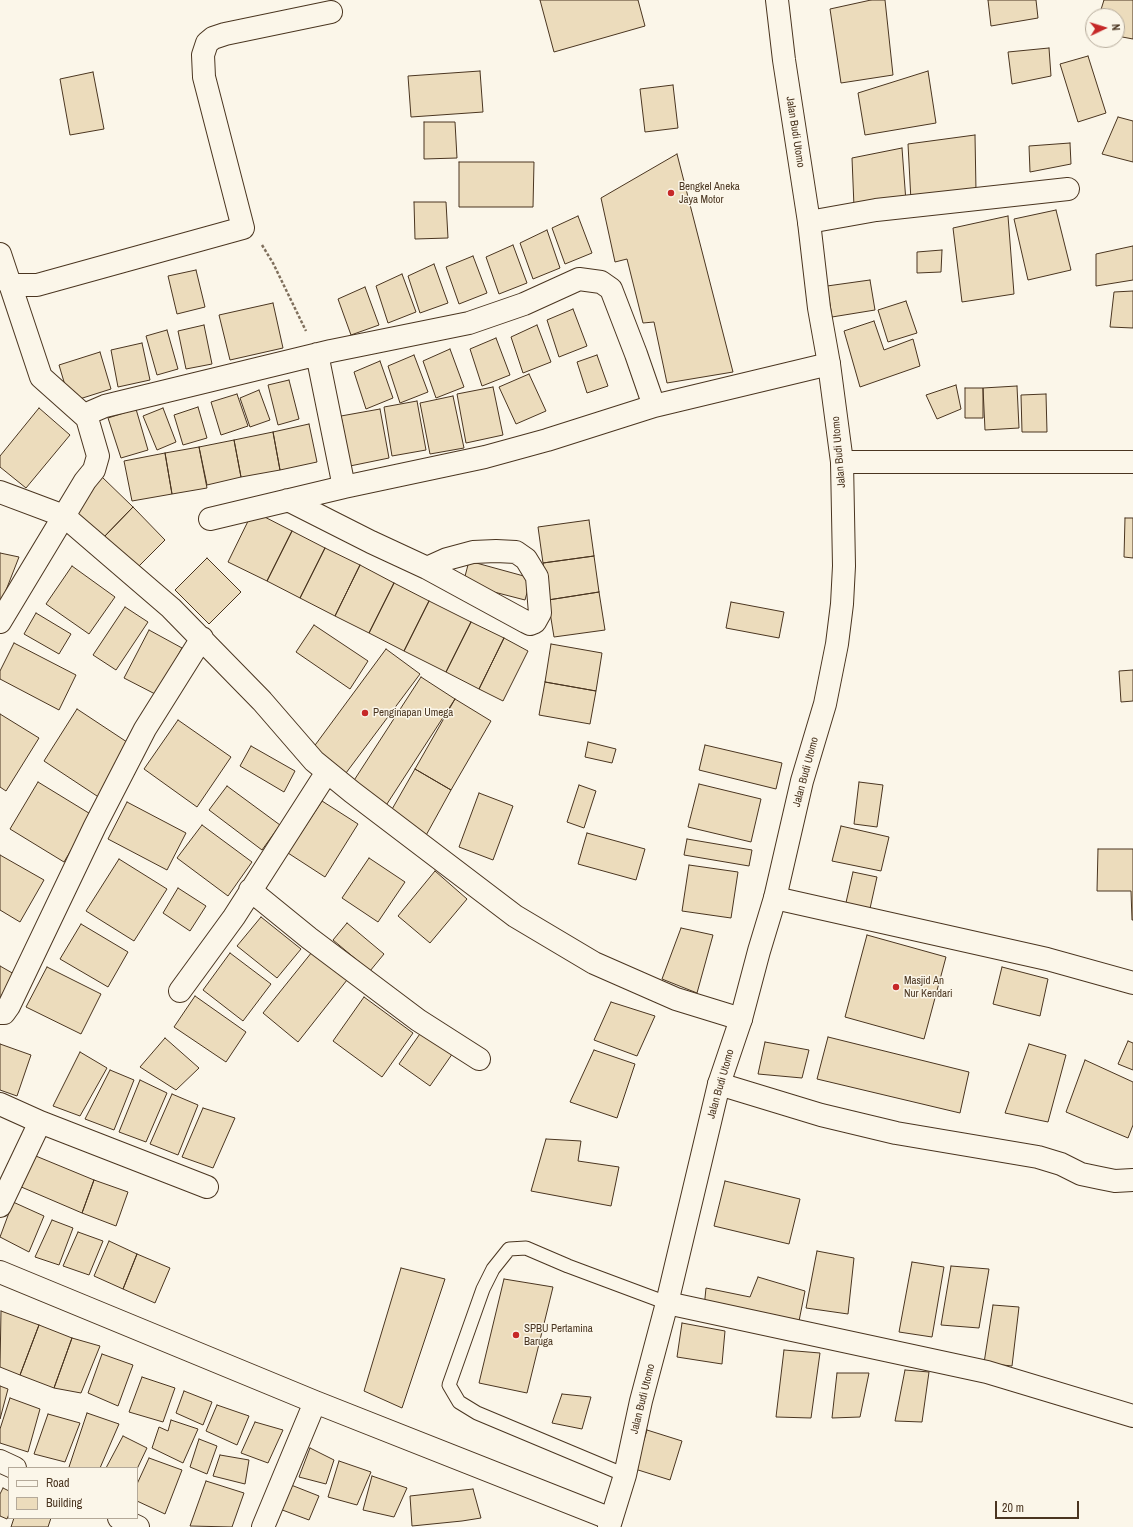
<!DOCTYPE html>
<style>
body{margin:0}
#map{position:relative;width:1133px;height:1527px;overflow:hidden;background:#fbf6e9;font-family:"Archivo Narrow",sans-serif}
canvas{display:block}
.legend{position:absolute;left:8px;top:1467px;width:130px;height:52px;box-sizing:border-box;background:#fbf6e9;border:1px solid #b4a999;margin:0;padding:5px 7px;list-style:none;font-size:12px;color:#4a3520}
.legend li{display:flex;align-items:center;gap:8px;height:20px}
.legend b{width:20px;border:1px solid #b4a999}
.north{position:absolute;left:1085px;top:8px;width:40px;height:40px;box-sizing:border-box;background:#fbf6e9;border:1px solid #b4a999;border-radius:50%;rotate:86deg;font-size:11px;font-weight:700;line-height:16px;text-align:center;color:#4a3520}
.north::after{content:'';display:block;margin:auto;width:14px;height:18px;background:#c62828;clip-path:polygon(50% 0,100% 100%,50% 72%,0 100%)}
.scale{position:absolute;left:995px;top:1501px;width:84px;height:18px;box-sizing:border-box;border:2px solid #4a3520;border-top:0;padding-left:5px;font-size:12px;line-height:14px;white-space:nowrap;color:#4a3520;-webkit-text-stroke:3px #fbf6e9;paint-order:stroke}
</style>
<div id="map">
<canvas width="1133" height="1527"></canvas>
<ul class="legend">
<li><b style="height:5px;background:#fbf6e9"></b>Road</li>
<li><b style="height:11px;background:#ecdcbc"></b>Building</li>
</ul>
<div class="north">N</div>
<div class="scale">20 m</div>
</div>
<script>
const context = document.querySelector('canvas').getContext('2d');
context.lineJoin = 'round';
function fillPath(path, color) {
  context.fillStyle = color;
  context.fill(path, 'evenodd');
}
function poly(rows) {
  const path = new Path2D();
  for (const r of rows) {
    path.moveTo(r[0], r[1]);
    for (let i = 2; i < r.length; i += 2) path.lineTo(r[i], r[i + 1]);
  }
  return path;
}
function strokePath(path, color, width, dash) {
  context.strokeStyle = color;
  context.lineWidth = width;
  context.lineCap = dash ? 'butt' : 'round';
  context.setLineDash(dash || []);
  context.stroke(path);
}
function label(font, color, halo, rows, align = 'center') {
  context.font = font + ' "Archivo Narrow",sans-serif';
  context.lineWidth = 3;
  context.setLineDash([]);
  context.textBaseline = 'middle';
  context.strokeStyle = halo;
  context.fillStyle = color;
  for (const [text, x, y, turn = 0] of rows) {
    context.save();
    context.translate(x, y);
    context.rotate((+turn || 0) * Math.PI / 180);
    context.textAlign = isNaN(turn) ? turn : align;
    if (halo) context.strokeText(text, 0, 0);
    context.fillText(text, 0, 0);
    context.restore();
  }
}
const building = poly([
 [540,0,638,0,645,26,554,52,540,0],
 [871,0,885,0,893,75,841,83,830,9,871,0],
 [988,0,1036,0,1038,18,991,26,988,0],
 [1104,0,1133,0,1133,39,1117,36,1117,16,1099,16,1104,0],
 [1049,48,1051,76,1012,84,1008,52,1049,48],
 [1088,56,1106,113,1078,122,1060,64,1088,56],
 [480,71,483,112,411,117,408,76,480,71],
 [928,71,936,123,865,135,858,93,928,71],
 [93,72,104,129,70,135,60,79,93,72],
 [673,85,678,128,645,132,640,89,673,85],
 [1118,117,1133,121,1133,162,1102,154,1118,117],
 [424,122,455,122,457,158,424,159,424,122],
 [975,135,976,191,911,201,908,144,975,135],
 [1070,143,1071,164,1030,172,1029,146,1070,143],
 [902,148,906,202,854,207,852,158,902,148],
 [677,154,733,372,667,383,654,322,643,323,627,259,615,262,601,198,677,154],
 [459,162,534,162,533,207,459,207,459,162],
 [414,202,446,202,448,238,415,239,414,202],
 [1056,210,1071,270,1028,280,1014,219,1056,210],
 [578,216,592,253,565,264,552,228,578,216],
 [1008,216,1014,294,962,302,953,228,1008,216],
 [547,230,560,268,533,279,520,243,547,230],
 [513,245,527,283,499,294,486,257,513,245],
 [1133,246,1133,280,1096,286,1096,254,1133,246],
 [942,250,941,272,917,273,917,252,942,250],
 [473,256,487,293,459,304,446,267,473,256],
 [434,264,448,303,420,313,408,276,434,264],
 [196,270,205,307,177,314,168,276,196,270],
 [402,274,416,312,388,323,376,286,402,274],
 [870,280,875,310,832,317,827,286,870,280],
 [365,287,379,325,351,335,338,299,365,287],
 [1133,291,1133,328,1110,327,1114,292,1133,291],
 [906,301,917,333,888,342,878,310,906,301],
 [273,303,283,348,230,360,219,315,273,303],
 [573,309,587,346,559,357,547,320,573,309],
 [874,321,884,350,913,339,920,366,860,387,844,331,874,321],
 [204,325,212,364,186,369,178,331,204,325],
 [537,325,551,362,523,373,511,337,537,325],
 [167,330,178,369,157,375,146,336,167,330],
 [496,338,510,375,482,386,470,349,496,338],
 [142,343,150,380,118,387,111,350,142,343],
 [450,349,464,387,436,398,423,361,450,349],
 [100,352,111,389,70,402,59,365,100,352],
 [414,355,428,392,400,403,388,366,414,355],
 [597,355,608,386,587,393,577,362,597,355],
 [380,361,393,398,366,409,354,372,380,361],
 [529,374,546,411,516,424,499,387,529,374],
 [289,380,299,419,278,425,268,385,289,380],
 [956,385,961,409,937,419,926,395,956,385],
 [1017,386,1019,428,985,430,983,388,1017,386],
 [493,387,503,435,466,443,457,394,493,387],
 [965,388,983,388,983,418,965,418,965,388],
 [259,390,270,420,250,427,240,398,259,390],
 [237,394,248,426,221,435,211,402,237,394],
 [1046,394,1047,432,1022,432,1021,395,1046,394],
 [453,396,464,448,430,454,420,403,453,396],
 [417,401,426,450,392,456,384,407,417,401],
 [198,407,207,438,183,445,174,415,198,407],
 [39,408,70,435,26,488,0,467,0,456,39,408],
 [163,408,176,442,157,450,143,416,163,408],
 [136,409,148,450,121,458,108,418,136,409],
 [380,409,389,458,350,466,341,416,380,409],
 [309,424,317,462,280,470,273,432,309,424],
 [273,432,280,470,241,477,234,440,273,432],
 [234,440,241,477,207,485,199,447,234,440],
 [199,447,207,488,172,494,165,453,199,447],
 [165,453,172,494,132,501,124,461,165,453],
 [101,476,133,507,103,538,71,506,101,476],
 [133,507,165,540,135,570,103,538,133,507],
 [253,511,292,531,267,581,228,562,253,511],
 [1125,518,1133,518,1133,558,1124,557,1125,518],
 [589,520,594,556,543,563,538,527,589,520],
 [292,531,325,548,300,598,267,581,292,531],
 [325,548,360,565,335,616,300,598,325,548],
 [0,553,19,557,1,603,0,603,0,553],
 [594,556,599,592,548,600,543,563,594,556],
 [207,558,241,592,209,624,175,590,207,558],
 [469,561,531,578,525,600,463,584,469,561],
 [360,565,394,583,369,633,335,616,360,565],
 [72,566,115,597,89,634,46,604,72,566],
 [394,583,429,601,404,651,369,633,394,583],
 [599,592,605,630,554,637,548,600,599,592],
 [429,601,471,622,446,672,404,651,429,601],
 [731,602,784,612,779,638,726,628,731,602],
 [125,607,148,622,116,670,93,655,125,607],
 [36,613,71,634,59,654,24,634,36,613],
 [471,622,504,638,479,689,446,672,471,622],
 [314,625,368,661,350,689,296,652,314,625],
 [149,630,182,648,157,695,124,678,149,630],
 [504,638,528,651,503,701,479,689,504,638],
 [14,643,76,675,59,710,0,679,0,671,14,643],
 [551,644,602,653,596,691,545,682,551,644],
 [386,649,420,674,343,777,310,752,386,649],
 [1133,670,1133,701,1121,702,1119,671,1133,670],
 [421,677,455,699,385,807,351,785,421,677],
 [545,682,596,691,590,724,539,715,545,682],
 [455,699,491,721,451,790,415,769,455,699],
 [77,709,133,746,100,798,44,761,77,709],
 [0,714,39,738,6,791,0,787,0,714],
 [178,720,231,757,197,807,144,769,178,720],
 [588,742,616,749,612,763,585,757,588,742],
 [705,745,782,763,776,789,699,770,705,745],
 [251,746,295,771,284,792,240,766,251,746],
 [415,769,451,790,424,839,387,818,415,769],
 [38,782,92,815,64,862,10,829,38,782],
 [859,782,883,785,877,827,854,824,859,782],
 [699,784,761,799,751,842,688,827,699,784],
 [579,785,596,791,584,828,567,822,579,785],
 [227,786,280,825,262,850,209,810,227,786],
 [479,793,513,806,493,860,459,847,479,793],
 [322,801,358,824,325,877,288,853,322,801],
 [127,802,186,833,167,870,108,839,127,802],
 [202,825,252,862,228,896,177,858,202,825],
 [841,826,889,837,881,871,832,861,841,826],
 [587,833,645,849,636,880,578,864,587,833],
 [687,839,752,850,749,866,684,855,687,839],
 [1098,849,1133,849,1133,920,1132,920,1131,891,1097,891,1098,849],
 [0,855,44,880,20,922,0,910,0,855],
 [369,858,405,882,378,922,342,898,369,858],
 [119,859,167,889,134,941,86,911,119,859],
 [689,865,738,872,731,918,682,911,689,865],
 [435,871,467,899,430,943,398,916,435,871],
 [853,872,877,877,869,913,845,907,853,872],
 [178,888,206,906,190,931,163,913,178,888],
 [261,917,301,949,277,978,237,946,261,917],
 [347,923,384,954,370,971,333,940,347,923],
 [81,924,128,952,108,987,60,959,81,924],
 [681,928,713,935,697,993,662,979,681,928],
 [867,935,946,957,924,1039,845,1017,867,935],
 [312,952,347,980,298,1042,263,1013,312,952],
 [230,953,271,984,243,1021,203,990,230,953],
 [0,966,14,974,0,998,0,966],
 [47,967,101,994,81,1034,26,1007,47,967],
 [1002,967,1048,979,1040,1016,993,1004,1002,967],
 [195,996,246,1032,226,1062,174,1027,195,996],
 [364,997,413,1033,382,1077,333,1041,364,997],
 [611,1002,655,1016,637,1056,594,1040,611,1002],
 [424,1028,455,1050,430,1086,399,1064,424,1028],
 [828,1037,969,1072,960,1113,817,1079,828,1037],
 [165,1038,199,1068,176,1090,140,1067,165,1038],
 [1128,1041,1133,1043,1133,1070,1118,1064,1128,1041],
 [765,1042,809,1050,802,1078,758,1074,765,1042],
 [0,1044,31,1055,17,1096,0,1090,0,1044],
 [1029,1044,1066,1055,1048,1122,1005,1113,1029,1044],
 [594,1050,635,1064,617,1118,570,1102,594,1050],
 [80,1052,107,1068,80,1116,53,1106,80,1052],
 [1085,1060,1133,1082,1133,1125,1128,1138,1066,1112,1085,1060],
 [110,1070,134,1080,114,1130,85,1119,110,1070],
 [140,1080,167,1093,146,1142,119,1132,140,1080],
 [172,1094,198,1105,178,1155,150,1144,172,1094],
 [203,1108,235,1118,213,1168,182,1157,203,1108],
 [546,1139,581,1141,578,1161,619,1167,611,1206,531,1191,546,1139],
 [31,1154,94,1180,82,1213,19,1186,31,1154],
 [94,1180,128,1192,116,1226,82,1213,94,1180],
 [725,1181,800,1199,789,1244,714,1226,725,1181],
 [13,1202,44,1216,29,1252,0,1237,13,1202],
 [52,1220,73,1228,59,1265,35,1257,52,1220],
 [78,1232,103,1241,89,1275,63,1266,78,1232],
 [109,1241,137,1254,123,1289,94,1276,109,1241],
 [817,1251,854,1258,848,1314,806,1308,817,1251],
 [137,1254,170,1268,155,1303,123,1289,137,1254],
 [912,1262,944,1267,932,1337,899,1332,912,1262],
 [951,1266,989,1269,979,1328,941,1325,951,1266],
 [401,1268,445,1279,402,1408,364,1391,401,1268],
 [758,1277,805,1291,798,1326,704,1308,706,1288,750,1297,758,1277],
 [504,1279,553,1287,527,1393,479,1383,504,1279],
 [993,1305,1019,1307,1012,1366,984,1363,993,1305],
 [1,1311,39,1325,20,1375,0,1367,1,1311],
 [682,1323,725,1331,722,1364,677,1357,682,1323],
 [39,1325,72,1338,54,1388,20,1375,39,1325],
 [72,1338,100,1346,81,1393,54,1388,72,1338],
 [784,1350,820,1353,811,1418,776,1417,784,1350],
 [102,1354,133,1365,118,1406,88,1393,102,1354],
 [905,1370,929,1372,922,1422,895,1421,905,1370],
 [837,1373,869,1373,860,1417,832,1418,837,1373],
 [142,1377,175,1388,163,1422,129,1412,142,1377],
 [0,1386,8,1389,0,1419,0,1386],
 [184,1391,212,1402,203,1425,176,1413,184,1391],
 [562,1394,591,1397,582,1429,552,1423,562,1394],
 [10,1398,40,1409,28,1452,0,1443,0,1429,10,1398],
 [217,1405,249,1416,237,1445,206,1431,217,1405],
 [87,1413,119,1424,100,1468,71,1468,69,1467,87,1413],
 [48,1414,80,1423,65,1462,34,1454,48,1414],
 [171,1420,198,1429,183,1463,152,1448,159,1427,168,1431,171,1420],
 [255,1422,283,1430,268,1463,241,1453,255,1422],
 [647,1430,682,1441,670,1480,635,1469,647,1430],
 [123,1436,147,1448,137,1469,137,1468,106,1468,123,1436],
 [199,1439,217,1446,207,1474,190,1467,199,1439],
 [310,1448,334,1460,326,1484,299,1477,310,1448],
 [220,1455,249,1460,245,1484,213,1476,220,1455],
 [149,1458,182,1470,165,1514,137,1501,137,1484,149,1458],
 [339,1461,371,1472,357,1505,328,1497,339,1461],
 [372,1476,407,1488,394,1517,363,1510,372,1476],
 [206,1481,244,1493,232,1527,190,1526,206,1481],
 [286,1483,319,1496,309,1520,277,1508,286,1483],
 [3,1488,9,1491,9,1514,7,1519,0,1516,0,1494,3,1488],
 [473,1489,481,1518,462,1521,412,1526,410,1496,473,1489],
 [14,1518,51,1518,48,1527,11,1527,14,1518]
]);
const path = poly([
 [262,245,273,263,306,331]
]);
const lane = poly([
 [625,1475,477,1413,459,1402,449,1385,483,1289,493,1269,509,1249,526,1248,568,1266,667,1303]
]);
const street = poly([
 [809,222,876,210,1068,189],
 [0,254,41,377,87,418],
 [10,285,37,285,243,228,204,77,203,55,207,43,213,38,225,34,331,12],
 [842,462,1133,462],
 [344,487,485,457,547,440,654,406,829,364],
 [0,492,64,516,171,608,262,701,314,761,352,792,515,916,594,963,676,999,741,1019],
 [288,500,371,542,427,568,526,622,530,624,535,622,540,613,537,577,526,559,516,552,496,551,473,552,447,559,427,568],
 [210,519,344,487,317,354],
 [0,622,85,481,94,470,98,456,87,418,91,412,105,406,331,351,469,323,524,304,579,279,601,282,611,289,636,354,654,406],
 [250,890,309,938,418,1020,479,1059],
 [775,898,1047,959,1133,983],
 [180,991,234,917,327,772],
 [0,1013,4,1013,9,1006,95,826,145,729,202,638],
 [719,1084,821,1115,896,1133,1038,1157,1061,1164,1081,1174,1100,1178,1115,1181,1133,1180],
 [0,1104,40,1122],
 [0,1206,40,1122,207,1187],
 [0,1272,315,1402,611,1519],
 [667,1303,987,1372,1133,1416],
 [0,1461,15,1468],
 [119,1518,138,1527],
 [263,1527,315,1402]
]);
const secondary = poly([
 [609,1527,625,1475,641,1401,667,1303,719,1084,741,1019,759,951,775,898,802,781,825,704,837,644,842,604,844,566,842,462,829,364,819,308,809,222,784,60,777,0]
]);
const markers = [
 [671,193,4,"#c62828"],
 [365,713,4,"#c62828"],
 [896,987,4,"#c62828"],
 [516,1335,4,"#c62828"]
];
const streetNames = [
 ["Jalan Budi Utomo",795,132,81],
 ["Jalan Budi Utomo",839,452,-95],
 ["Jalan Budi Utomo",806,772,-75],
 ["Jalan Budi Utomo",721,1084,-74],
 ["Jalan Budi Utomo",643,1399,-76]
];
const poiNames = [
 ["Bengkel Aneka",679,187],
 ["Jaya Motor",679,200],
 ["Penginapan Umega",373,713],
 ["Masjid An",904,981],
 ["Nur Kendari",904,994],
 ["SPBU Pertamina",524,1329],
 ["Baruga",524,1342]
];
fillPath(building, '#ecdcbc');
strokePath(building, '#4a3520', 1);
strokePath(lane, '#4a3520', 15);
strokePath(street, '#4a3520', 24);
strokePath(secondary, '#4a3520', 24);
strokePath(path, '#7f6f5c', 2.5, [3, 2]);
strokePath(lane, '#fbf6e9', 13);
strokePath(street, '#fbf6e9', 22);
strokePath(secondary, '#fbf6e9', 22);
for (const [x, y, r, color] of markers) {
  const dot = new Path2D();
  dot.arc(x, y, r, 0, 2 * Math.PI);
  context.fillStyle = color;
  context.fill(dot);
  strokePath(dot, '#fbf6e9', 1.5);
}
label('11px', '#4a3520', '#fbf6e9', streetNames);
label('11px', '#4a3520', '#fbf6e9', poiNames, 'left');
</script>
